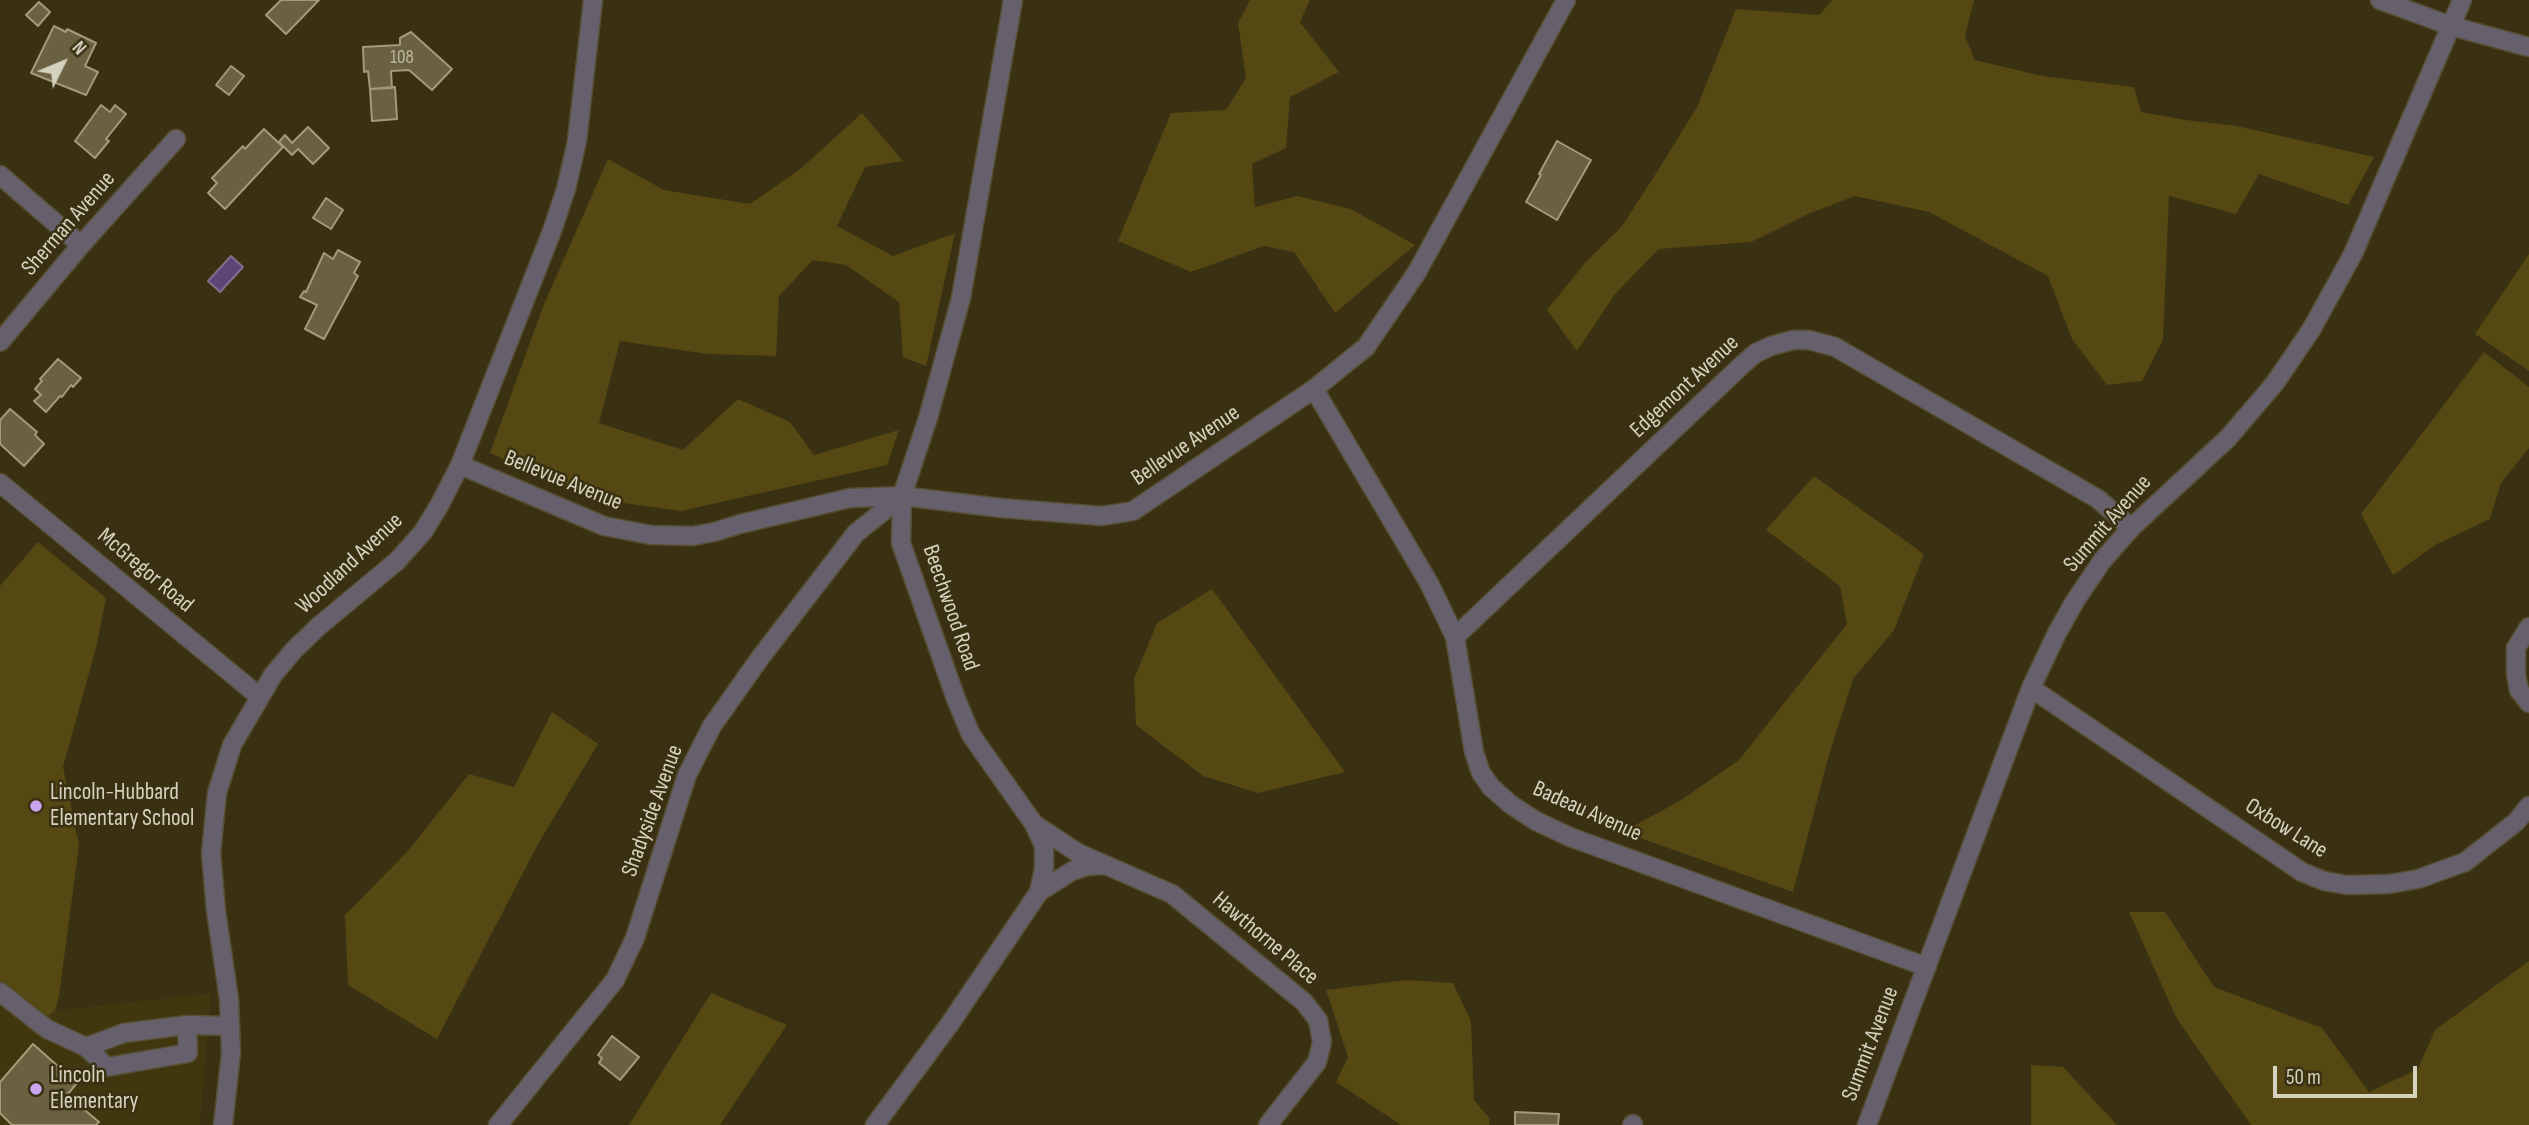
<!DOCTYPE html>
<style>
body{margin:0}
#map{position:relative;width:2529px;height:1125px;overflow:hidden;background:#393112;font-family:"Sofia Sans Condensed",sans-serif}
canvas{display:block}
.north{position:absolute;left:28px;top:28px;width:70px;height:70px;-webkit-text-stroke:5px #393112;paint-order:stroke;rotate:47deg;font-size:19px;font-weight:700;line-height:28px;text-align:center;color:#d6d2c0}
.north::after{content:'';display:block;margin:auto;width:24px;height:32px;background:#d6d2c0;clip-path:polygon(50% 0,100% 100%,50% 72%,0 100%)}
.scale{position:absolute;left:2273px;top:1066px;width:144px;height:32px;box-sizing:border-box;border:4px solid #d6d2c0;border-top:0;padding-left:9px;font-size:21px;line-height:24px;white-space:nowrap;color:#d6d2c0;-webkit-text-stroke:5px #393112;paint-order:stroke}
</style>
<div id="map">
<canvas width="2529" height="1125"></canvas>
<div class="north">N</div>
<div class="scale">50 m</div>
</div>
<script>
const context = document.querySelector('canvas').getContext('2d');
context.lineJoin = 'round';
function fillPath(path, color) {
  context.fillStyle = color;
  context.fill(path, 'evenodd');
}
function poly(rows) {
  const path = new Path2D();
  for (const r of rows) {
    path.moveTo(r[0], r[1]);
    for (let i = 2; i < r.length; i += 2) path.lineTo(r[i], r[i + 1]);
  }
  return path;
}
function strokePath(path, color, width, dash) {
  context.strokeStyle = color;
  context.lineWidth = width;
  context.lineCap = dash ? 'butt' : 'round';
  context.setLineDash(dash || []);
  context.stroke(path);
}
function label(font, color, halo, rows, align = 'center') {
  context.font = font + ' "Sofia Sans Condensed",sans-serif';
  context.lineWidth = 5;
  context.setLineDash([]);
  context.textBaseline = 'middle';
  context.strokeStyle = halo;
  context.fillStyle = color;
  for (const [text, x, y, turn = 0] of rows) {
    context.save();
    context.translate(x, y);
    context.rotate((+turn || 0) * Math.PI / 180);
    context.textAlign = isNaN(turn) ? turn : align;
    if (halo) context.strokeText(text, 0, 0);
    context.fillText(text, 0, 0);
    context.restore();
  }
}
const built = poly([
 [38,542,106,598,97,644,63,767,79,845,55,1011,211,993,200,1125,0,1125,0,586]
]);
const green = poly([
 [1250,0,1310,0,1300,22,1339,72,1290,97,1286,148,1252,164,1255,207,1297,196,1351,209,1415,245,1335,313,1294,252,1264,246,1191,272,1118,241,1171,113,1226,110,1246,78,1238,23],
 [1832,0,1974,0,1965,36,1975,60,2042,76,2134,87,2141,112,2186,120,2237,126,2374,157,2348,205,2259,174,2236,214,2169,196,2163,340,2142,381,2107,385,2072,339,2048,276,1929,212,1855,196,1808,214,1751,242,1659,249,1615,294,1577,351,1547,310,1585,263,1622,226,1655,175,1697,107,1736,9,1819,15],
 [862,113,903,161,865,167,837,226,893,256,955,233,926,366,903,357,899,302,846,265,813,260,779,296,776,356,707,354,620,341,599,423,683,450,738,399,790,422,814,455,899,430,887,465,681,511,594,499,490,453,544,304,608,159,664,190,750,204,799,170],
 [2529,254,2529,371,2475,334],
 [2484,352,2529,387,2529,448,2501,483,2490,519,2435,545,2393,575,2361,514],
 [1814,476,1924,554,1894,630,1853,679,1829,755,1793,892,1623,832,1681,800,1739,760,1847,624,1840,586,1766,530],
 [38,542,106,598,97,644,63,767,79,845,59,996,55,1011,42,1020,0,985,0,586],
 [1212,589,1345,772,1258,793,1203,776,1136,725,1134,679,1157,623],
 [552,712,598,744,538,844,437,1039,348,985,345,915,407,852,469,774,514,787],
 [2129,912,2165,912,2214,987,2322,1028,2369,1092,2418,1069,2435,1030,2529,961,2529,1125,2251,1125,2177,1019],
 [1406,980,1453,983,1471,1021,1474,1100,1490,1119,1489,1125,1401,1125,1336,1082,1348,1057,1326,990],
 [711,993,787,1025,720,1125,629,1125],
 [2031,1065,2063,1067,2117,1125,2031,1125]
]);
const water = poly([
 [231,256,243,267,220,292,208,281,231,256]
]);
const building = poly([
 [281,0,319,0,286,34,266,15,281,0],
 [39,2,50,12,38,26,26,15,39,2],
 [54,26,66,32,67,29,96,43,85,66,98,72,86,95,31,73,54,26],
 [411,32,452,69,432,90,409,70,391,71,392,88,370,89,368,71,364,72,363,47,400,45,400,38,411,32],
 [231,66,244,76,229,95,216,85,231,66],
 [395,87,397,119,372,121,370,89,395,87],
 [101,105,110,112,115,105,126,114,106,139,109,141,95,158,75,141,101,105],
 [308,127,329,148,313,164,298,149,292,155,279,142,285,135,292,143,308,127],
 [264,129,283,147,225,209,208,193,217,183,212,178,243,146,245,149,264,129],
 [1557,141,1591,160,1557,220,1526,202,1541,175,1539,174,1557,141],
 [326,198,343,210,331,229,313,218,326,198],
 [338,250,360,262,354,273,358,276,324,339,305,329,317,305,300,297,304,291,306,292,324,253,333,259,338,250],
 [58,359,81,378,73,387,71,385,62,397,60,396,46,412,34,401,41,395,35,389,42,381,40,379,58,359],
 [10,409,37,432,35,435,44,444,24,466,0,444,0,420,10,409],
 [612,1036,639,1057,620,1080,599,1063,602,1058,598,1055,612,1036],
 [33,1044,77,1083,67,1095,99,1122,96,1125,12,1125,0,1113,0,1082,33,1044],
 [1515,1112,1559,1114,1558,1125,1515,1125,1515,1112]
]);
const minor = poly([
 [2380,0,2451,26,2529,47],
 [0,175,81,245],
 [0,342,81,245,176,139],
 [1314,389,1429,583,1455,637,1474,752,1481,773,1491,787,1510,804,1536,821,1570,837,1927,967],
 [460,465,604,526,651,535,693,536,714,532,740,524,850,498,902,496,1001,508,1102,516,1133,511,1314,389,1366,347,1417,272,1566,0],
 [0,483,260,697],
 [2529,627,2516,648,2516,674,2519,690,2529,703],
 [1455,637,1743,364,1756,353,1771,346,1793,340,1809,340,1835,347,2098,499,2131,528],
 [2031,688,2302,872,2324,881,2347,885,2389,884,2418,879,2465,862,2516,822,2529,806],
 [1034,824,1078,853,1172,894,1304,1002,1318,1020,1322,1042,1317,1062,1268,1125],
 [1039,892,1072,871,1087,866,1104,865],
 [0,992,47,1029,86,1047,107,1067,188,1053,187,1025],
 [86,1047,124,1033,187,1025,230,1026],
 [223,1125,231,1053,229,999,216,911,211,853,217,793,232,745,273,675,294,650,319,626,397,561,423,532,440,504,460,465,552,231,566,189,577,141,593,0],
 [498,1125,615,980,635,938,687,775,712,726,760,658,856,533,902,496],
 [875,1125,949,1025,1039,892,1044,869,1044,846,1034,824,971,735,956,699,901,543,902,496,928,418,961,298,1013,0],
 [1632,1125,1633,1124],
 [1867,1125,2031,688,2057,633,2075,601,2102,561,2131,528,2228,438,2275,383,2311,330,2353,254,2462,0]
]);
const markers = [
 [36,806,7,"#c8a5ee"],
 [36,1089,7,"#c8a5ee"]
];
const numberNames = [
 ["108",402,58]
];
const streetNames = [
 ["Sherman Avenue",69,224,-49],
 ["Edgemont Avenue",1685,387,-43],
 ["Bellevue Avenue",1186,446,-34],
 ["Bellevue Avenue",563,481,22],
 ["Summit Avenue",2108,524,-49],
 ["Woodland Avenue",350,564,-43],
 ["McGregor Road",145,571,40],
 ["Beechwood Road",950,608,71],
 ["Shadyside Avenue",653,811,-70],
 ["Badeau Avenue",1587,812,24],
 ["Oxbow Lane",2286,829,32],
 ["Hawthorne Place",1265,939,40],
 ["Summit Avenue",1871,1044,-69]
];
const poiNames = [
 ["Lincoln-Hubbard",50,793],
 ["Elementary School",50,819],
 ["Lincoln",50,1076],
 ["Elementary",50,1102]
];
fillPath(built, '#41370f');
fillPath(green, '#554813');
fillPath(water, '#5e4578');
strokePath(water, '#826f8e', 2);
fillPath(building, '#6a6141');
strokePath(building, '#a39a78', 2);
strokePath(minor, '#554e31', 21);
strokePath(minor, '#66606d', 18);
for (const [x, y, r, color] of markers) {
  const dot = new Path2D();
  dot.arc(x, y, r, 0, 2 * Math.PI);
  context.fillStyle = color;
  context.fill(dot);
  strokePath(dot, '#393112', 2.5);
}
label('19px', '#bbb6a0', null, numberNames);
label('23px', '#d6d2c0', '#393112', streetNames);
label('23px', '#d6d2c0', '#393112', poiNames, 'left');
</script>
